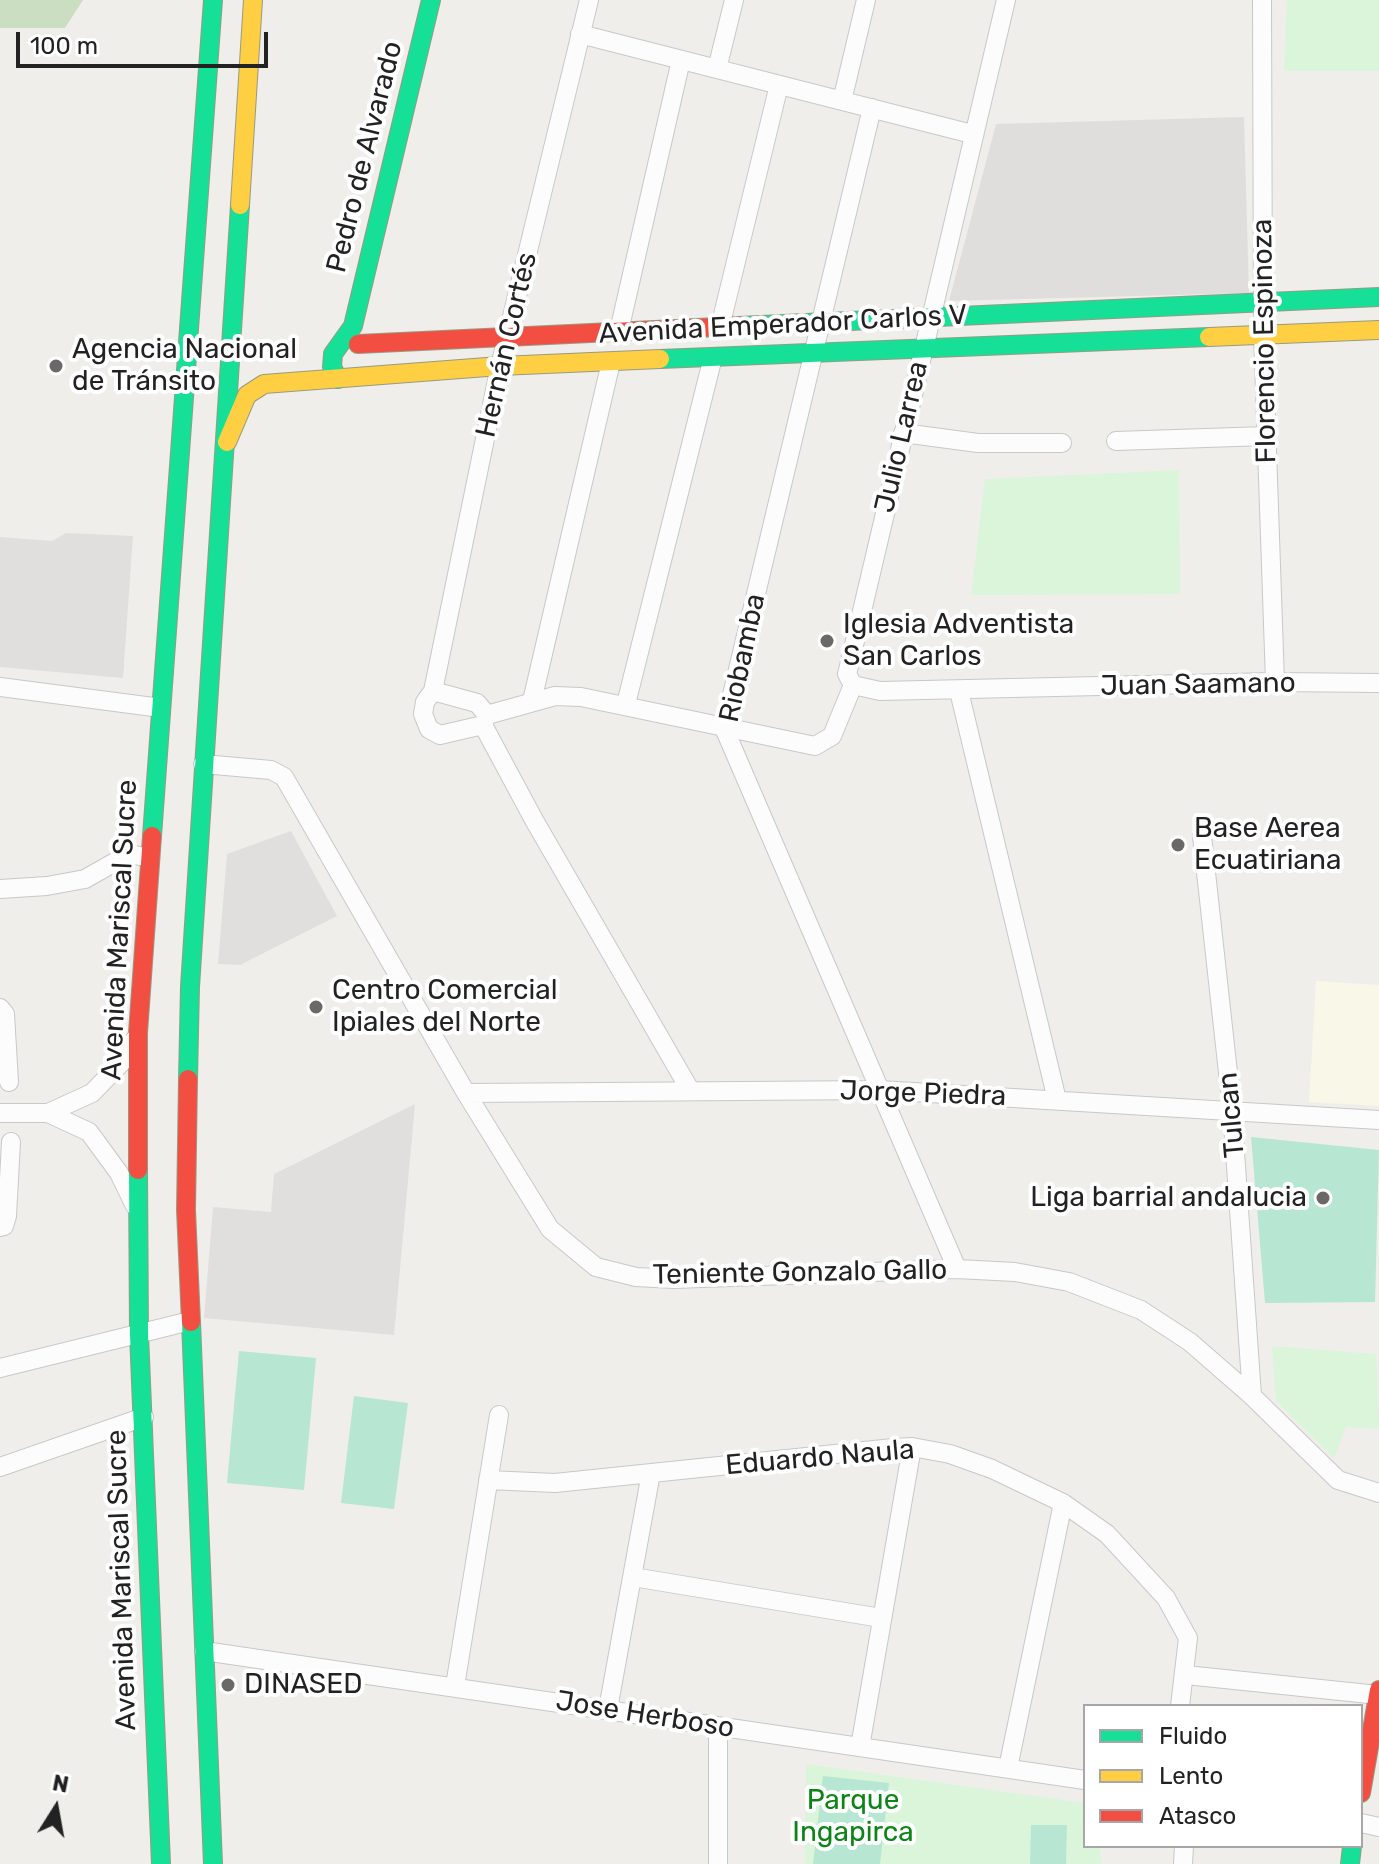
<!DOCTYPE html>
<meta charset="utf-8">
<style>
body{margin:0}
#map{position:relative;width:1379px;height:1864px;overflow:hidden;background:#f0eeeb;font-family:Rubik,sans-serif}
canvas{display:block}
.legend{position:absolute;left:1083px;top:1704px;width:280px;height:144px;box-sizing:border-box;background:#fff;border:2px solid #a7a7a7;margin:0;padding:10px 14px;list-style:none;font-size:24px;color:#222}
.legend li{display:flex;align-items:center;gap:16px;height:40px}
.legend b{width:40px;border:2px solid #a7a7a7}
.north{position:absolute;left:16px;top:1768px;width:80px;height:80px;-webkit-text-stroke:6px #fff;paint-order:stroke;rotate:11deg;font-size:22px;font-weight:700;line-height:32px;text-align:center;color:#222}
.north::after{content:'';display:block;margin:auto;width:28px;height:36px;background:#222;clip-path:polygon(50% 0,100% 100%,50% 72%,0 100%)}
.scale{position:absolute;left:16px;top:32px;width:252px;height:36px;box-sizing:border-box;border:4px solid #222;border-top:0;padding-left:10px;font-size:24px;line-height:28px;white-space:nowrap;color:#222;-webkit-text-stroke:6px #fff;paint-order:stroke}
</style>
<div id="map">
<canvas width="1379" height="1864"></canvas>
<ul class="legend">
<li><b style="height:10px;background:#16e098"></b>Fluido</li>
<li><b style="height:10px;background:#ffcf43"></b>Lento</li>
<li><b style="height:10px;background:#f24e42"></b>Atasco</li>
</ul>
<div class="north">N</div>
<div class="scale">100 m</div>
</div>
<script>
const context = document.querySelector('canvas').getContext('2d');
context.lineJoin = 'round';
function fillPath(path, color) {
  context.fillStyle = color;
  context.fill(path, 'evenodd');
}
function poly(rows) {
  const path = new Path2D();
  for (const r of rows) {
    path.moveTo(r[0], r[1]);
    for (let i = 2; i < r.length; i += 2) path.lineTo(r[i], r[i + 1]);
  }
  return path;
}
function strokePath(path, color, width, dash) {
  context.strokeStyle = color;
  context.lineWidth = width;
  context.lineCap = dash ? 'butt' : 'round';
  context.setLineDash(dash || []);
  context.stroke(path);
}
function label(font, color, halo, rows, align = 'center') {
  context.font = font + ' Rubik,sans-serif';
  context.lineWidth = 8;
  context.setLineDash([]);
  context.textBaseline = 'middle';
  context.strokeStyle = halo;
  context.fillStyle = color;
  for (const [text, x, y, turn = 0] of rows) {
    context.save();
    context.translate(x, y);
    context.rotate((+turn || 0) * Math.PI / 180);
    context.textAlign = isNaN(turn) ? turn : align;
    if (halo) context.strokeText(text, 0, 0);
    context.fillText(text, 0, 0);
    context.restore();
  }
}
const residential = poly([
 [1244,117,1249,293,949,301,996,124]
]);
const education = poly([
 [1316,981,1379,985,1379,1106,1309,1102]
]);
const forest = poly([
 [0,0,83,0,65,28,0,28]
]);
const park = poly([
 [1287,0,1379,0,1379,71,1284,71],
 [1179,470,1180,594,971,595,985,479],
 [1272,1346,1376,1354,1379,1429,1346,1427,1334,1458,1276,1401],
 [806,1764,1085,1803,1085,1846,1100,1846,1101,1864,805,1864]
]);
const pitch = poly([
 [1251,1137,1379,1150,1375,1302,1265,1303],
 [239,1351,316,1358,304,1490,227,1483],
 [354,1396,408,1403,394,1509,341,1503],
 [823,1776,889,1783,880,1864,813,1864],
 [1031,1825,1067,1825,1066,1864,1030,1864]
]);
const parking = poly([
 [66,533,133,536,123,678,0,667,0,537,52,541],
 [291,831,337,916,240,965,218,964,227,854],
 [415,1104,394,1335,204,1318,213,1207,271,1212,274,1174]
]);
const street = poly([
 [1262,0,1263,333,1275,682],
 [580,34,972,134],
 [717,69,734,0],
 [842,101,866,0],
 [872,108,724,728,957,1269],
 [720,327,779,85],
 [619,331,681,60],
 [903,433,978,443,1062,443],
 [1116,441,1266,436],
 [853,685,847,674,850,662,1006,0],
 [853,685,880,691,1275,682,1379,683],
 [0,687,161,708],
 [433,691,477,703,487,715,483,725],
 [959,691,1057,1100],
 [532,701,611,362],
 [626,704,713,357],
 [487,715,555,696,581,697,815,746,832,736,853,685],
 [483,725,440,735,429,729,423,714,425,702,433,691,500,366,589,0],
 [483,725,534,820,690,1090],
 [203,764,271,770,284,777,466,1093,550,1229,596,1267,636,1277,674,1279,957,1269,1015,1272,1069,1282,1141,1310,1190,1342,1252,1396,1338,1480,1379,1493],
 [1202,836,1232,1109,1252,1396],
 [0,889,47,886,85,879,129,854,150,858],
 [0,1008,5,1014,9,1082],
 [466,1093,880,1090,1379,1120],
 [0,1113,48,1113,89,1132,119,1173,135,1206],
 [48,1113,92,1093,122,1062,135,1039],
 [0,1227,4,1226,7,1216,11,1142],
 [0,1368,190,1321],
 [0,1467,144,1417],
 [488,1480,555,1483,893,1448,912,1447,950,1454,992,1469,1063,1503,1107,1534,1166,1598,1188,1638,1180,1706],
 [633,1577,881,1618],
 [204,1651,1085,1780],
 [1186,1675,1379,1695],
 [455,1686,499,1415],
 [608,1709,651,1473],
 [860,1747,912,1447],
 [1008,1768,1063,1503],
 [1361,1823,1379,1827],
 [718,1864,718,1726],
 [1183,1864,1184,1846]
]);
const fast = poly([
 [739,326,1379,297],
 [660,359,1209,337],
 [338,379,332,367,333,354,353,326,431,0],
 [152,836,213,0],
 [188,1079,190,987,240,205],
 [138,1170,139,1334,161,1864],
 [191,1322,213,1864],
 [1350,1864,1352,1846]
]);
const slow = poly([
 [240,205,253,0],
 [1209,337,1379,330],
 [227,442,247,395,264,384,500,366,660,359]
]);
const jam = poly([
 [358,344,739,326],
 [188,1079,186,1210,191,1322],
 [138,1170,138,1033,152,836],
 [1361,1793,1379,1690]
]);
const markers = [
 [56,366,8,"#6a6968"],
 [827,641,8,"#6a6968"],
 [1178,845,8,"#6a6968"],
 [316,1007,8,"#6a6968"],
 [1323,1198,8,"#6a6968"],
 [228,1685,8,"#6a6968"]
];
const streetNames = [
 ["Pedro de Alvarado",365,157,-76],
 ["Avenida Emperador Carlos V",783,325,-3],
 ["Florencio Espinoza",1265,341,-91],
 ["Hernán Cortés",507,345,-77],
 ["Julio Larrea",902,437,-77],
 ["Riobamba",743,658,-78],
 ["Juan Saamano",1198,685,-1],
 ["Avenida Mariscal Sucre",120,930,-87],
 ["Jorge Piedra",923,1094,2],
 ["Tulcan",1232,1115,-95],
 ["Teniente Gonzalo Gallo",800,1273,-1],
 ["Eduardo Naula",820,1458,-5],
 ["Avenida Mariscal Sucre",122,1580,-92],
 ["Jose Herboso",645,1715,9]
];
const poiNames = [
 ["Agencia Nacional",72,350],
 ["de Tránsito",72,382],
 ["Iglesia Adventista",843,625],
 ["San Carlos",843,657],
 ["Base Aerea",1194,829],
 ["Ecuatiriana",1194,861],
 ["Centro Comercial",332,991],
 ["Ipiales del Norte",332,1023],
 ["Liga barrial andalucia",1307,1198,"right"],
 ["DINASED",244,1685]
];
const parkNames = [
 ["Parque",853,1801],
 ["Ingapirca",853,1833]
];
fillPath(residential, '#dfdedc');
fillPath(education, '#f8f7e8');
fillPath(forest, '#cbdec1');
fillPath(park, '#daf5da');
fillPath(pitch, '#b7e6d2');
fillPath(parking, '#e0dfde');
strokePath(street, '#c9c8c7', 20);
strokePath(fast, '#999a82', 20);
strokePath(slow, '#999a82', 20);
strokePath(jam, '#999a82', 20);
strokePath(street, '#fdfcfc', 18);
strokePath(fast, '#16e098', 18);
strokePath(slow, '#ffcf43', 18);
strokePath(jam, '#f24e42', 18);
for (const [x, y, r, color] of markers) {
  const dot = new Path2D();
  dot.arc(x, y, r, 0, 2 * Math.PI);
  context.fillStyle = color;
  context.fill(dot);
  strokePath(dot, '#fff', 3);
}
label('28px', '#222', '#fff', streetNames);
label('28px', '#222', '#fff', poiNames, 'left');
label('28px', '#0c8416', '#fff', parkNames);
</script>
